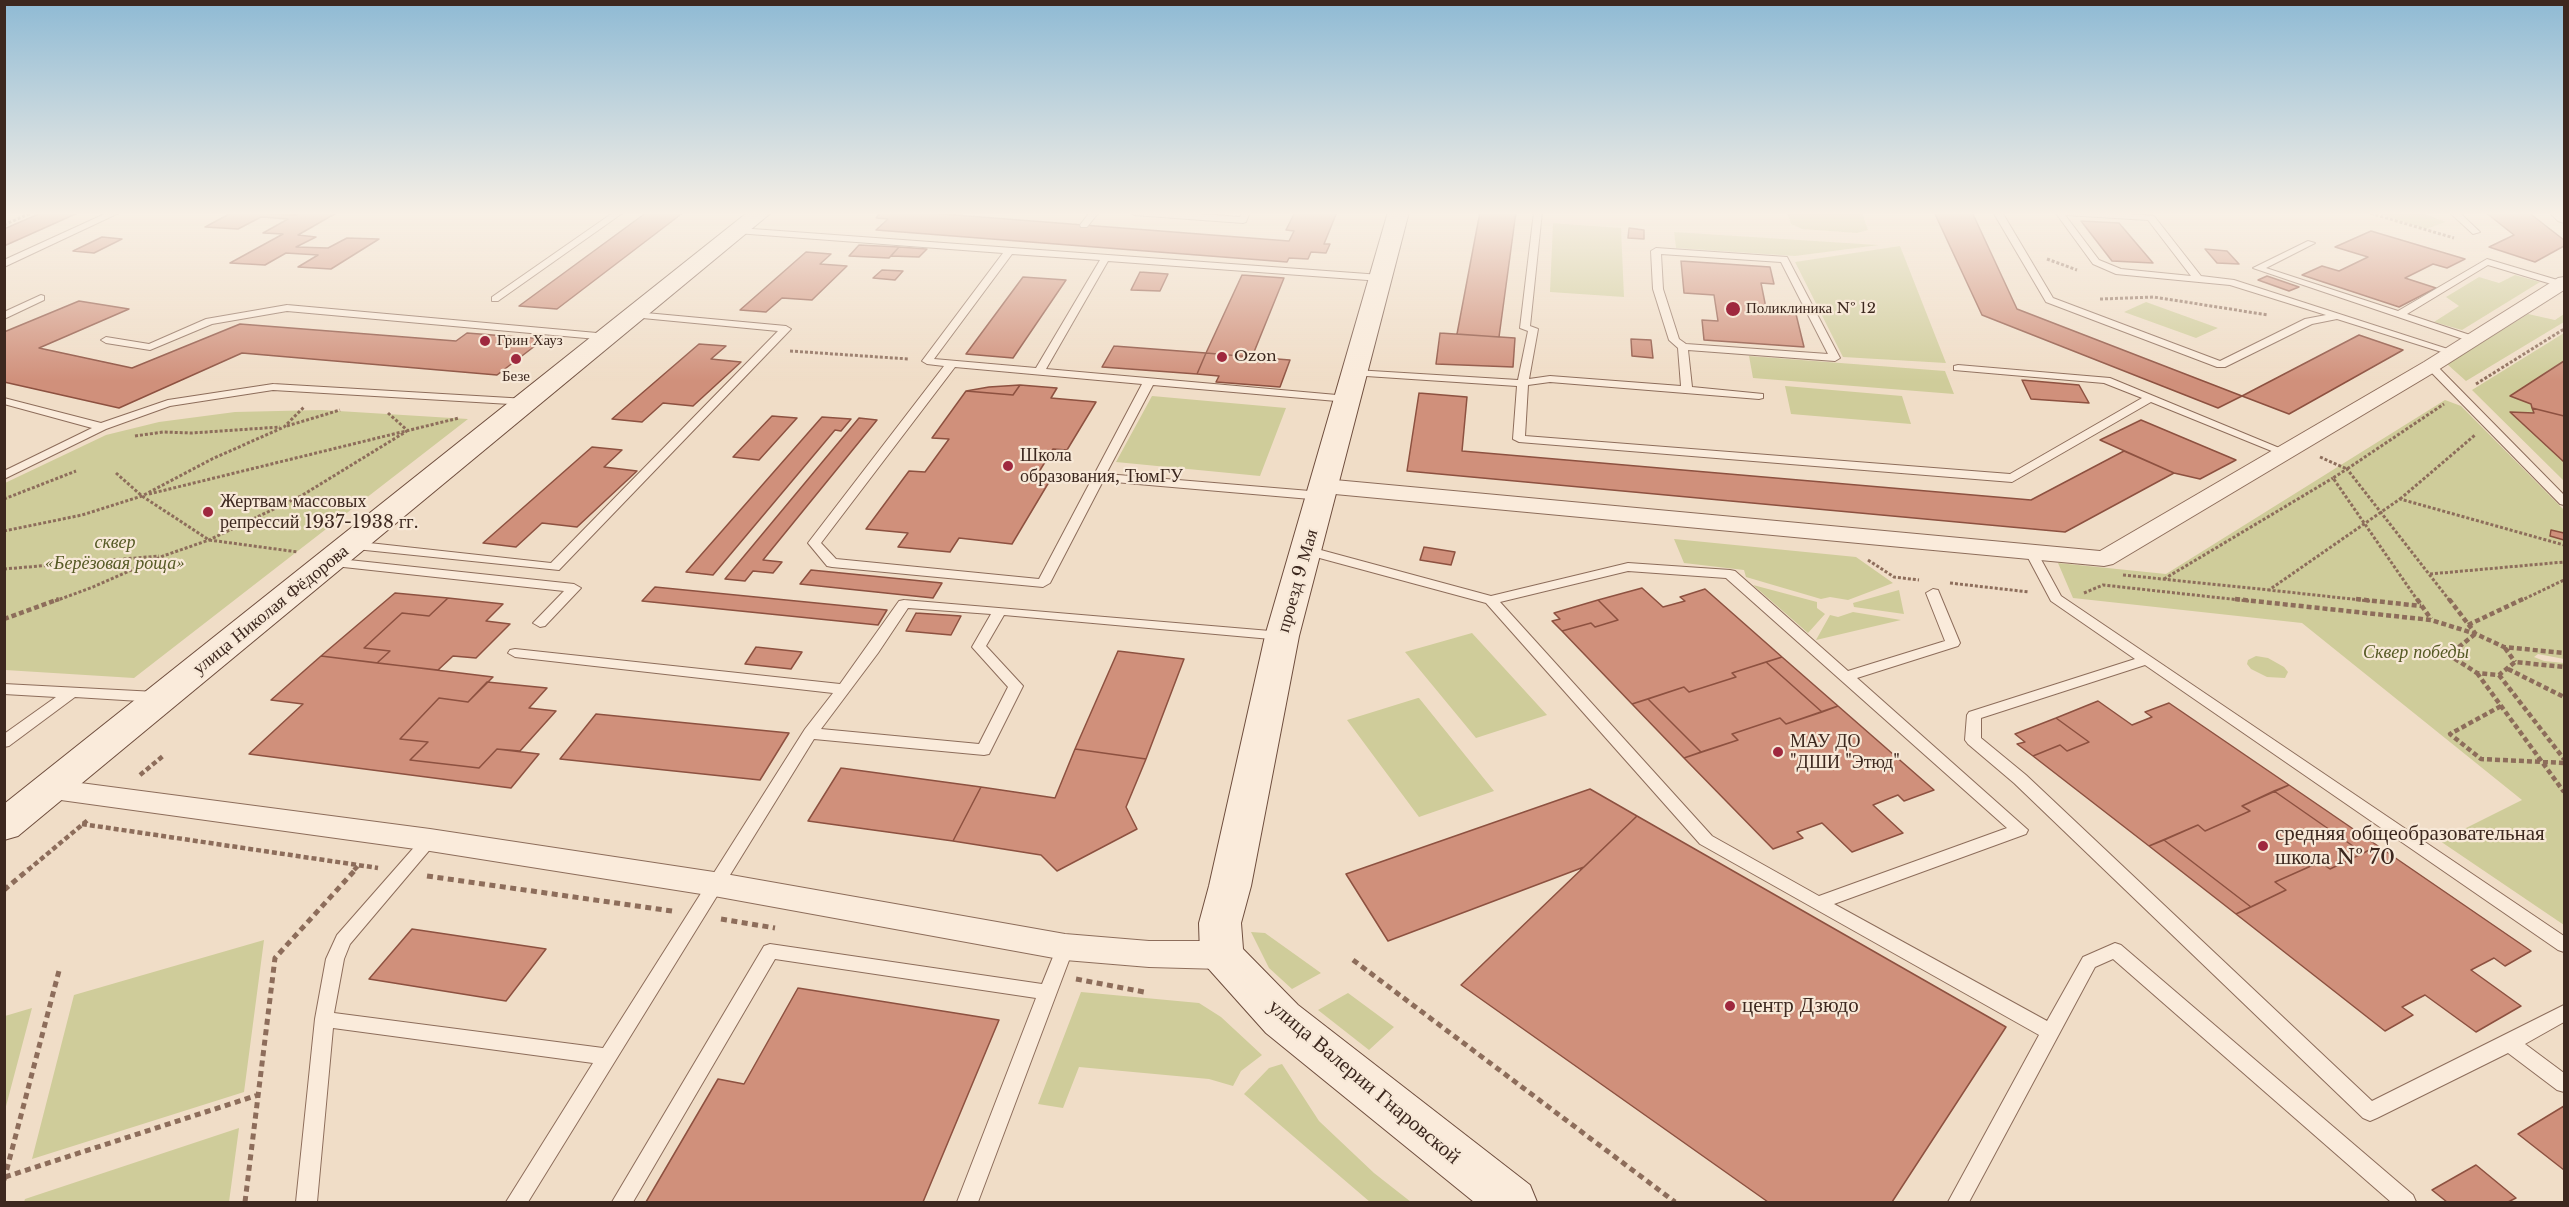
<!DOCTYPE html>
<meta charset="utf-8">
<style>
body{margin:0}
#map{position:relative;width:2569px;height:1207px;overflow:hidden;background:#f0ddc7;font-family:"Libre Baskerville",serif}
canvas{display:block}
.frame{position:absolute;inset:0;border:6px solid #3d281f;pointer-events:none}
</style>
<div id="map">
<canvas width="2569" height="1207"></canvas>
<div class="frame"></div>
</div>
<script>
const context = document.querySelector('canvas').getContext('2d');
context.lineJoin = 'round';
function fillPath(path, color) {
  context.fillStyle = color;
  context.fill(path, 'evenodd');
}
function poly(rows) {
  const path = new Path2D();
  for (const r of rows) {
    path.moveTo(r[0], r[1]);
    for (let i = 2; i < r.length; i += 2) path.lineTo(r[i], r[i + 1]);
  }
  return path;
}
function strokePath(path, color, width, dash) {
  context.strokeStyle = color;
  context.lineWidth = width;
  context.lineCap = dash ? 'butt' : 'round';
  context.setLineDash(dash || []);
  context.stroke(path);
}
function label(font, color, halo, rows, align = 'center') {
  context.font = font + ' "Libre Baskerville",serif';
  context.lineWidth = 4.5;
  context.setLineDash([]);
  context.textBaseline = 'middle';
  context.strokeStyle = halo;
  context.fillStyle = color;
  for (const [text, x, y, turn = 0] of rows) {
    context.save();
    context.translate(x, y);
    context.rotate((+turn || 0) * Math.PI / 180);
    context.textAlign = isNaN(turn) ? turn : align;
    if (halo) context.strokeText(text, 0, 0);
    context.fillText(text, 0, 0);
    context.restore();
  }
}
const green = poly([
 [1787,212,1862,212,1868,230,1857,233,1802,229,1791,224],
 [2373,212,2420,212,2446,222,2426,229],
 [1553,223,1621,228,1624,297,1550,292],
 [1674,232,1878,245,1879,245,1795,256,1676,248],
 [1900,246,1946,363,1843,357,1795,262],
 [2515,275,2540,282,2462,330,2434,322,2459,306,2446,297,2479,277,2499,283],
 [2146,302,2218,328,2196,338,2124,312],
 [2528,314,2555,320,2564,314,2564,322,2466,381,2447,364],
 [2564,333,2564,361,2511,396,2531,404,2534,413,2511,412,2564,462,2564,481,2472,390],
 [1749,356,1945,371,1954,394,1753,378],
 [1785,386,1902,396,1911,424,1791,414],
 [1152,396,1286,408,1260,476,1116,462],
 [2445,400,2461,406,2564,510,2564,659,2538,654,2534,657,2544,661,2564,663,2564,925,2440,841,2522,800,2302,623,2073,598,2058,563,2166,574],
 [322,410,468,419,134,678,5,670,5,483,106,435,159,422,235,412],
 [1674,539,1856,557,1893,583,1848,600,1830,597,1821,599,1746,577,1744,570,1684,563],
 [1753,585,1817,602,1817,608,1825,614,1808,633],
 [1899,590,1904,614,1854,607,1853,603],
 [1853,612,1901,620,1816,640,1830,615,1838,617],
 [1472,633,1547,715,1476,738,1405,652],
 [2256,656,2268,658,2284,667,2288,672,2285,678,2267,677,2251,669,2247,664,2248,660],
 [1418,698,1419,698,1494,791,1419,817,1347,720],
 [1251,932,1265,933,1321,973,1292,989,1269,968],
 [264,940,244,1092,32,1159,74,995],
 [1081,992,1199,1003,1221,1017,1262,1055,1241,1071,1233,1086,1209,1079,1079,1067,1063,1108,1038,1104],
 [1348,993,1394,1027,1369,1050,1318,1010],
 [32,1008,5,1110,5,1016],
 [1282,1064,1319,1121,1374,1173,1411,1202,1370,1202,1244,1094,1269,1068],
 [239,1128,229,1202,24,1202,25,1199]
]);
const building = poly([
 [43,212,80,212,4,246,4,229,43,212],
 [233,212,296,215,302,212,338,212,298,235,316,237,296,247,328,248,347,238,379,239,331,269,298,267,318,255,286,253,265,265,230,263,283,234,263,233,288,219,261,217,238,229,205,227,233,212],
 [647,212,684,212,557,309,519,306,647,212],
 [881,212,917,212,1289,241,1294,231,1286,230,1295,212,1337,212,1324,244,1330,244,1326,253,1311,252,1308,259,1289,258,1287,262,876,230,888,219,876,218,881,212],
 [1480,212,1516,212,1499,337,1457,334,1480,212],
 [1934,212,1972,212,2017,309,2242,396,2218,408,1982,315,1934,212],
 [2485,212,2528,212,2564,240,2564,246,2535,262,2489,247,2514,235,2485,212],
 [2081,221,2119,223,2153,263,2112,261,2081,221],
 [1629,228,1644,230,1644,239,1628,238,1629,228],
 [2371,231,2465,259,2447,268,2433,264,2405,278,2436,288,2399,307,2302,275,2322,266,2339,271,2368,257,2335,247,2371,231],
 [102,237,122,239,94,253,73,251,102,237],
 [859,245,899,247,889,258,849,256,859,245],
 [899,247,927,249,919,257,891,256,899,247],
 [2205,249,2227,251,2239,264,2217,263,2205,249],
 [806,252,831,254,820,264,847,266,812,300,782,298,766,312,740,310,806,252],
 [1681,261,1770,267,1774,284,1761,283,1766,308,1795,310,1804,347,1704,340,1702,320,1718,321,1714,295,1684,293,1681,261],
 [882,270,903,271,895,280,873,278,882,270],
 [1140,272,1168,274,1160,291,1131,290,1140,272],
 [1242,275,1284,278,1252,357,1206,353,1242,275],
 [2267,276,2299,287,2289,291,2258,280,2267,276],
 [1023,277,1066,280,1013,358,966,354,1023,277],
 [79,301,129,309,39,348,132,368,240,324,456,341,467,333,544,339,497,375,242,353,119,408,4,382,4,332,79,301],
 [1440,333,1515,338,1513,367,1436,364,1440,333],
 [2359,335,2403,350,2289,414,2242,396,2359,335],
 [1631,339,1651,340,1653,358,1632,356,1631,339],
 [699,344,726,346,711,359,741,362,693,406,663,403,642,422,612,419,699,344],
 [1114,346,1206,353,1197,374,1102,367,1114,346],
 [1206,353,1252,357,1290,360,1280,387,1216,382,1219,376,1197,374,1206,353],
 [2564,361,2564,416,2532,408,2531,404,2510,396,2564,361],
 [2022,380,2079,385,2089,403,2031,399,2022,380],
 [1020,385,1057,388,1051,398,1096,402,1067,450,1053,449,1034,480,1049,482,1012,544,959,538,950,552,898,547,908,533,866,529,909,471,925,472,949,439,932,438,966,391,1013,395,1020,385],
 [1020,385,1013,395,966,391,989,387,1020,385],
 [1419,393,1467,397,1462,451,2031,500,2124,451,2174,473,2065,532,1407,471,1419,393],
 [2532,408,2564,416,2564,462,2510,412,2534,413,2532,408],
 [772,416,797,418,759,460,733,457,772,416],
 [822,417,851,419,841,431,835,430,713,575,686,572,822,417],
 [859,418,877,420,763,560,782,562,773,573,753,571,745,581,725,579,859,418],
 [2141,420,2236,460,2200,479,2174,473,2100,440,2141,420],
 [592,447,622,450,604,467,637,471,577,527,542,523,516,547,483,543,592,447],
 [2551,530,2564,533,2564,540,2550,536,2551,530],
 [1424,547,1455,552,1451,565,1420,560,1424,547],
 [811,570,942,583,933,598,800,584,811,570],
 [655,587,887,610,878,625,642,601,655,587],
 [1642,588,1663,607,1685,601,1680,597,1705,589,1782,657,1732,673,1736,677,1689,692,1684,687,1632,704,1562,631,1591,623,1595,627,1618,620,1598,600,1642,588],
 [395,593,448,598,429,616,402,613,364,648,390,651,377,663,321,656,395,593],
 [448,598,503,604,486,621,510,624,476,658,453,656,438,670,377,663,390,651,364,648,402,613,429,616,448,598],
 [1598,600,1618,620,1595,627,1591,623,1562,631,1552,621,1560,619,1554,613,1598,600],
 [916,613,961,616,951,635,906,631,916,613],
 [756,647,802,652,791,669,745,664,756,647],
 [1118,651,1184,659,1146,759,1075,749,1118,651],
 [321,656,493,677,468,702,439,698,400,739,428,742,410,760,479,768,497,749,539,754,511,788,249,754,303,704,271,700,321,656],
 [1782,657,1838,706,1822,712,1766,662,1782,657],
 [1766,662,1822,712,1786,724,1780,718,1732,734,1738,740,1701,752,1648,699,1684,687,1689,692,1736,677,1732,673,1766,662],
 [487,682,547,688,529,708,556,711,520,751,497,749,479,768,410,760,428,742,400,739,439,698,468,702,487,682],
 [1648,699,1701,752,1684,758,1632,704,1648,699],
 [2098,701,2132,725,2152,717,2145,712,2169,703,2289,785,2242,806,2250,811,2205,831,2198,825,2149,846,2033,756,2060,745,2067,751,2089,742,2056,718,2098,701],
 [1838,706,1934,790,1904,801,1898,795,1873,805,1903,833,1852,852,1822,823,1797,832,1803,838,1773,849,1684,758,1738,740,1732,734,1780,718,1786,724,1838,706],
 [596,714,789,733,760,780,560,759,596,714],
 [2056,718,2089,742,2067,751,2060,745,2033,756,2017,744,2025,742,2015,734,2056,718],
 [1075,749,1146,759,1126,807,1137,829,1057,871,1041,855,953,841,981,787,1055,798,1075,749],
 [841,768,981,787,953,841,808,821,841,768],
 [2289,785,2378,846,2363,853,2274,791,2289,785],
 [1590,789,1637,816,1584,867,1388,941,1346,874,1590,789],
 [2274,791,2363,853,2330,869,2320,862,2275,882,2286,890,2251,907,2164,840,2198,825,2205,831,2250,811,2242,806,2274,791],
 [1637,816,2006,1027,1892,1202,1768,1202,1461,985,1637,816],
 [2164,840,2251,907,2236,914,2149,846,2164,840],
 [2378,846,2531,951,2505,966,2494,958,2471,970,2521,1006,2476,1032,2425,995,2402,1007,2413,1015,2385,1031,2236,914,2286,890,2275,882,2320,862,2330,869,2378,846],
 [412,929,546,949,506,1001,369,979,412,929],
 [798,988,999,1020,923,1202,646,1202,718,1079,744,1084,798,988],
 [2564,1106,2564,1170,2518,1134,2564,1106],
 [2476,1165,2516,1198,2508,1202,2447,1202,2432,1190,2476,1165]
]);
const pathFar2 = poly([
 [2366,212,2454,238],
 [4,225,33,212],
 [2047,259,2077,270],
 [2100,299,2154,297,2268,315],
 [790,351,909,359],
 [2476,384,2564,329],
 [388,413,407,430],
 [287,426,340,410],
 [135,436,163,432,192,433,280,427],
 [2320,457,2347,469,2444,404],
 [116,473,142,496,209,540,298,552],
 [149,494,459,418],
 [4,499,76,471],
 [2400,499,2475,435],
 [4,531,82,515,142,496,212,459,284,427,304,407],
 [1868,560,1894,577,1919,580],
 [4,569,159,556],
 [2430,574,2564,562],
 [2123,575,2269,590],
 [2164,579,2333,478],
 [1950,583,2029,592],
 [2084,593,2103,585,2249,601],
 [55,601,93,587,163,556,209,540,301,496,407,431],
 [2370,601,2269,590,2400,499,2564,545],
 [2418,601,2333,478,2347,469,2450,601],
 [2520,601,2564,580]
]);
const pathFar1 = poly([
 [2235,599,2431,620,2476,634,2504,647,2564,653],
 [2356,599,2421,606],
 [2417,599,2431,619],
 [2449,599,2475,633],
 [4,619,59,599],
 [2468,625,2523,599],
 [2475,634,2449,655,2477,673,2499,675,2515,662,2564,667],
 [2505,648,2515,662],
 [2508,669,2564,697],
 [2477,673,2564,792],
 [2499,675,2564,759],
 [2501,706,2450,734,2481,759,2564,763],
 [140,775,163,756],
 [82,824,378,868],
 [28,870,89,819],
 [354,870,359,865]
]);
const path = poly([
 [427,876,672,911],
 [4,890,29,869],
 [721,919,775,928],
 [1353,960,1675,1202],
 [1076,979,1144,992],
 [5,1177,258,1095],
 [4,1180,60,967],
 [245,1202,275,958,356,869]
]);
const lane = poly([
 [109,212,121,212,4,267,4,260,109,212],
 [614,212,624,212,498,301,492,301,492,297,614,212],
 [1090,212,1099,212,1087,227,1081,227,1080,225,1090,212],
 [1130,212,1175,212,1240,217,1242,212,1250,212,1246,222,1243,223,1134,215,1130,212],
 [1534,212,1542,212,1530,326,1538,329,1529,379,1550,376,1681,386,1678,348,1669,340,1653,289,1651,251,1656,248,1787,257,1840,358,1835,361,1688,350,1692,387,1763,394,1763,398,1759,399,1550,382,1528,385,1525,436,2010,474,2142,398,2104,383,1954,370,1954,366,1958,365,2110,378,2289,452,2283,455,2279,454,2151,402,2012,482,1519,442,1513,439,1517,386,1351,375,1350,373,1355,370,1518,380,1528,331,1520,328,1534,212],
 [1661,254,1781,262,1828,354,1686,344,1679,339,1663,289,1661,254],
 [1993,212,2002,212,2053,298,2220,361,2305,319,2326,315,2230,285,2116,274,2093,264,2055,212,2107,212,2154,216,2201,276,2234,280,2457,352,2452,355,2448,354,2337,319,2312,324,2225,367,2217,367,2046,302,1993,212],
 [2065,215,2148,220,2191,276,2121,269,2099,260,2065,215],
 [2449,212,2459,212,2480,232,2473,234,2449,212],
 [739,228,1381,275,1386,278,1381,281,1108,261,1046,369,1348,396,1353,399,1348,402,1153,385,1106,474,1322,492,1328,496,1322,500,1103,481,1050,583,1043,587,832,567,827,566,808,543,944,366,927,364,922,361,1003,253,736,233,735,231,739,228],
 [1012,254,1100,260,1036,368,934,359,1012,254],
 [955,367,1142,384,1039,579,836,559,821,543,955,367],
 [2308,241,2315,243,2266,268,2398,311,2487,259,2564,282,2564,286,2558,286,2488,265,2407,314,2476,337,2477,339,2472,342,2253,268,2308,241],
 [41,295,44,296,44,300,4,319,4,312,41,295],
 [287,305,608,334,613,337,608,340,287,311,212,324,150,350,106,343,101,340,106,337,149,344,206,319,287,305],
 [635,312,786,326,791,329,559,570,346,548,345,545,351,541,551,563,778,331,632,317,630,315,635,312],
 [2431,363,2435,364,2564,495,2564,505,2560,504,2427,368,2426,366,2431,363],
 [273,384,527,399,532,402,527,405,273,390,170,406,106,429,4,479,4,471,92,428,4,404,4,398,101,423,168,400,273,384],
 [1306,546,1491,596,1628,563,1730,570,1735,571,1848,671,1945,641,1926,593,1933,589,1938,590,1960,643,1958,646,1857,678,2028,830,2026,834,1834,904,2047,1021,2083,957,2115,943,2121,945,2413,1195,2416,1202,2391,1202,2113,959,2095,967,1969,1202,1948,1202,2039,1035,1700,844,1486,603,1301,553,1300,550,1301,547,1306,546],
 [1628,571,1726,578,2007,828,1819,896,1712,836,1500,602,1628,571],
 [2031,548,2037,552,2061,596,2564,936,2564,952,2558,950,2145,665,1981,718,1981,738,2026,775,2372,1101,2564,1005,2564,1022,2525,1044,2564,1073,2564,1092,2557,1090,2508,1053,2377,1118,2370,1121,2363,1118,2014,783,1968,744,1965,740,1967,715,1969,712,2135,659,2051,601,2025,552,2031,548],
 [330,558,574,584,581,588,545,626,540,627,533,623,564,591,325,565,324,562,330,558],
 [904,600,1282,632,1289,636,1282,640,1004,615,986,646,1023,686,989,754,984,755,814,739,528,1202,506,1202,593,1063,333,1028,317,1202,296,1202,315,1019,326,959,337,935,424,836,430,834,436,836,438,840,350,944,344,959,334,1013,603,1048,805,729,833,693,515,657,508,653,510,650,515,649,840,684,899,601,904,600],
 [908,608,991,614,972,647,1008,687,979,744,821,729,878,653,908,608],
 [4,684,156,692,163,697,156,702,75,697,9,746,4,747,4,734,56,697,4,694,4,684],
 [1065,940,1071,942,1074,947,978,1202,957,1202,1036,998,775,959,633,1202,612,1202,764,946,770,944,1042,984,1059,942,1065,940]
]);
const street = poly([
 [2549,212,2564,212,2564,223,2558,221,2549,212],
 [2564,277,2564,290,2438,370,2113,564,2104,566,1324,493,1316,491,1313,486,1316,481,1324,479,2100,551,2424,362,2558,278,2564,277],
 [50,779,430,829,714,872,1065,934,1149,941,1222,941,1234,945,1239,955,1234,965,1222,969,1149,967,1065,960,714,896,430,851,39,797,35,790,39,783,50,779]
]);
const secondary = poly([
 [748,212,772,212,18,836,4,840,4,804,748,212],
 [1388,212,1409,212,1299,636,1251,886,1241,923,1243,949,1298,1005,1530,1185,1537,1202,1474,1202,1266,1033,1207,967,1200,955,1199,923,1209,886,1265,636,1388,212]
]);
const markers = [
 [1733,309,8,"#9f283e"],
 [485,341,6,"#9f283e"],
 [1222,357,6,"#9f283e"],
 [516,359,6,"#9f283e"],
 [1008,466,6,"#9f283e"],
 [208,512,6,"#9f283e"],
 [1778,752,6,"#9f283e"],
 [2263,846,6,"#9f283e"],
 [1730,1006,6,"#9f283e"]
];
const farPoinames = [
 ["Поликлиника № 12",1746,309],
 ["Грин Хауз",497,341],
 ["Ozon",1234,357],
 ["Безе",516,377,"center"]
];
const poiNames = [
 ["Школа",1020,456],
 ["образования, ТюмГУ",1020,477],
 ["Жертвам массовых",220,502],
 ["репрессий 1937-1938 гг.",220,523],
 ["МАУ ДО",1790,742],
 ["\"ДШИ \"Этюд\"",1790,763]
];
const parkNames = [
 ["сквер",115,543],
 ["«Берёзовая роща»",115,564],
 ["Сквер победы",2416,653]
];
const streetNames = [
 ["проезд 9 Мая",1298,581,-74],
 ["улица Николая Фёдорова",271,610,-39]
];
const nearPoinames = [
 ["средняя общеобразовательная",2275,834],
 ["школа № 70",2275,858],
 ["центр Дзюдо",1742,1006]
];
const nearStreetnames = [
 ["улица Валерии Гнаровской",1364,1082,40]
];
fillPath(green, '#cfcc9a');
fillPath(building, '#d0907b');
strokePath(building, '#8d5140', 1.5);
strokePath(lane, '#8d6d5b', 2);
strokePath(street, '#8d6d5b', 2);
strokePath(secondary, '#6f4e3e', 2);
strokePath(pathFar2, '#8d6d5b', 3, [3, 2]);
strokePath(pathFar1, '#8d6d5b', 4.5, [5, 3]);
strokePath(path, '#8d6d5b', 5, [6, 4.5]);
fillPath(lane, '#faebdb');
fillPath(street, '#faebdb');
fillPath(secondary, '#faebdb');
const sky = context.createLinearGradient(0, 0, 0, 381);
sky.addColorStop(0, '#8ebad4');
sky.addColorStop(0.56, '#f8f0e6');
sky.addColorStop(1, '#f8f0e600');
context.fillStyle = sky;
context.fillRect(0, 0, 2569, 381);
for (const [x, y, r, color] of markers) {
  const dot = new Path2D();
  dot.arc(x, y, r, 0, 2 * Math.PI);
  context.fillStyle = color;
  context.fill(dot);
  strokePath(dot, '#f7e8d7', 2);
}
label('15px', '#3d281f', '#f7e8d7', farPoinames, 'left');
label('18px', '#3d281f', '#f7e8d7', poiNames, 'left');
label('italic 18px', '#565a25', '#f7e8d7', parkNames);
label('18px', '#3d281f', '#f7e8d7', streetNames);
label('21px', '#3d281f', '#f7e8d7', nearPoinames, 'left');
label('21px', '#3d281f', '#f7e8d7', nearStreetnames);
</script>
